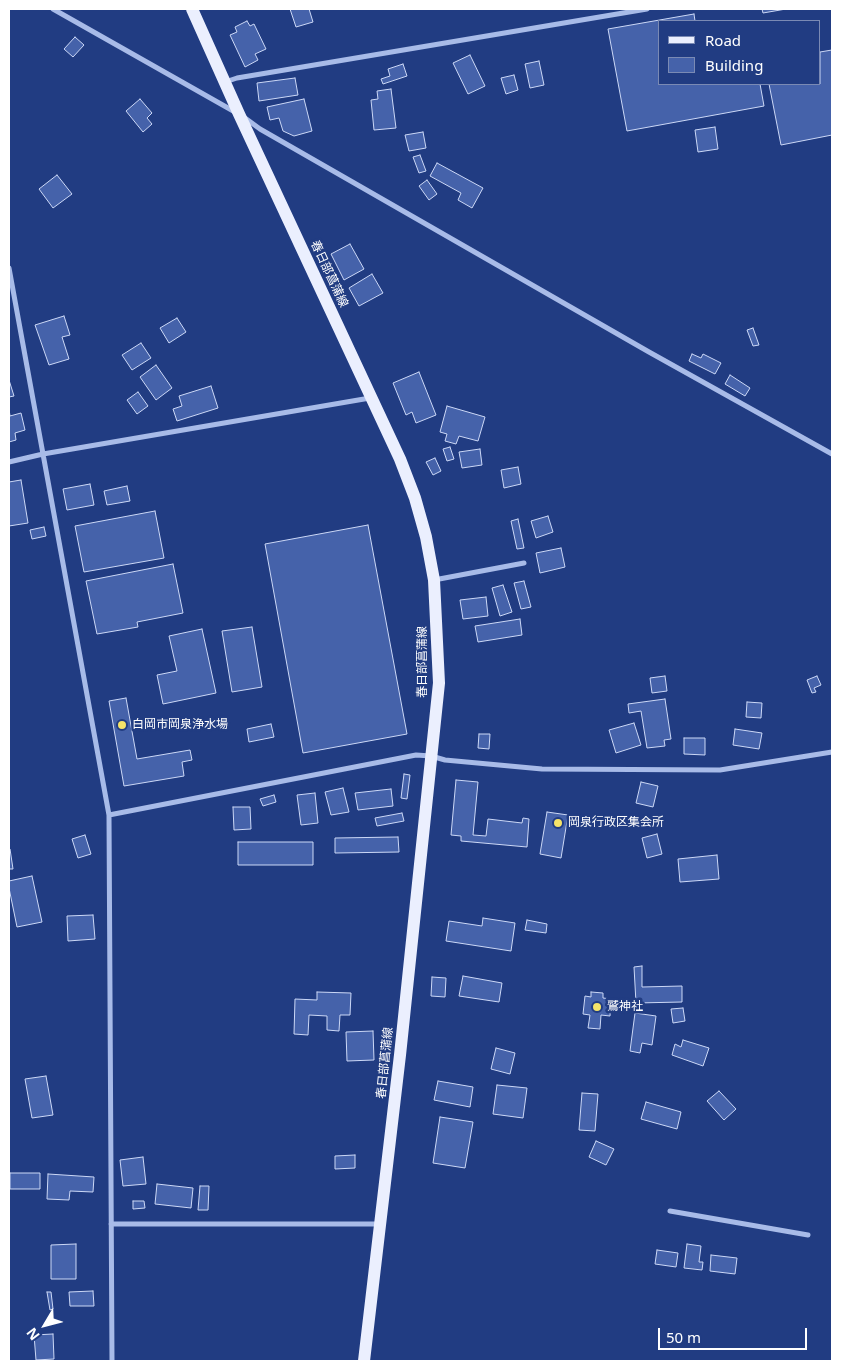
<!DOCTYPE html>
<meta charset="utf-8">
<style>
body{margin:0}
#map{position:relative;width:841px;height:1370px;overflow:hidden;background:#213c82;font-family:"Noto Sans",sans-serif}
canvas{display:block}
.frame{position:absolute;inset:0;border:10px solid #fff;pointer-events:none}
.legend{position:absolute;left:658px;top:20px;width:162px;height:65px;box-sizing:border-box;background:#213c82;border:1px solid #7a8ab4;margin:0;padding:6px 9px;list-style:none;font-size:15px;color:#fff}
.legend li{display:flex;align-items:center;gap:10px;height:25px}
.legend b{width:25px;border:1px solid #7a8ab4}
.north{position:absolute;left:20px;top:1300px;width:50px;height:50px;-webkit-text-stroke:4px #213c82;paint-order:stroke;rotate:233deg;font-size:14px;font-weight:700;line-height:20px;text-align:center;color:#fff}
.north::after{content:'';display:block;margin:auto;width:18px;height:22px;background:#fff;clip-path:polygon(50% 0,100% 100%,50% 72%,0 100%)}
.scale{position:absolute;left:658px;top:1328px;width:149px;height:22px;box-sizing:border-box;border:2px solid #fff;border-top:0;padding-left:6px;font-size:15px;line-height:18px;white-space:nowrap;color:#fff;-webkit-text-stroke:4px #213c82;paint-order:stroke}
</style>
<div id="map">
<canvas width="841" height="1370"></canvas>
<div class="frame"></div>
<ul class="legend">
<li><b style="height:6px;background:#ebeffe"></b>Road</li>
<li><b style="height:14px;background:#4562aa"></b>Building</li>
</ul>
<div class="north">N</div>
<div class="scale">50 m</div>
</div>
<script>
const context = document.querySelector('canvas').getContext('2d');
context.lineJoin = 'round';
function fillPath(path, color) {
  context.fillStyle = color;
  context.fill(path, 'evenodd');
}
function poly(rows) {
  const path = new Path2D();
  for (const r of rows) {
    path.moveTo(r[0], r[1]);
    for (let i = 2; i < r.length; i += 2) path.lineTo(r[i], r[i + 1]);
  }
  return path;
}
function strokePath(path, color, width, dash) {
  context.strokeStyle = color;
  context.lineWidth = width;
  context.lineCap = dash ? 'butt' : 'round';
  context.setLineDash(dash || []);
  context.stroke(path);
}
function label(font, color, halo, rows, align = 'center') {
  context.font = font + ' "Noto Sans","Noto Sans JP",sans-serif';
  context.lineWidth = 5;
  context.setLineDash([]);
  context.textBaseline = 'middle';
  context.strokeStyle = halo;
  context.fillStyle = color;
  for (const [text, x, y, turn = 0] of rows) {
    context.save();
    context.translate(x, y);
    context.rotate((+turn || 0) * Math.PI / 180);
    context.textAlign = isNaN(turn) ? turn : align;
    if (halo) context.strokeText(text, 0, 0);
    context.fillText(text, 0, 0);
    context.restore();
  }
}
const building = poly([
 [290,9,309,9,313,22,296,27,290,9],
 [762,9,786,9,763,13,762,9],
 [694,14,695,21,660,21,660,84,760,84,764,106,627,131,608,29,694,14],
 [247,21,250,26,254,24,266,49,255,54,258,60,245,67,230,35,237,32,235,27,247,21],
 [75,37,84,45,73,57,64,49,75,37],
 [832,50,832,135,781,145,769,84,820,84,820,52,832,50],
 [470,55,485,86,468,94,453,63,470,55],
 [539,61,544,85,530,88,525,64,539,61],
 [403,64,407,76,383,84,381,79,390,76,388,69,403,64],
 [514,75,518,90,506,94,501,78,514,75],
 [295,78,298,95,259,101,257,83,295,78],
 [391,89,396,128,374,130,371,100,378,99,377,91,391,89],
 [140,99,152,113,147,118,152,124,143,132,126,111,140,99],
 [304,99,312,131,294,136,283,131,279,118,270,120,267,107,304,99],
 [715,127,718,149,698,152,695,130,715,127],
 [423,132,426,148,409,151,405,135,423,132],
 [420,155,426,171,419,173,413,157,420,155],
 [437,163,483,188,472,208,458,200,461,193,430,176,437,163],
 [57,175,72,194,53,208,39,189,57,175],
 [427,180,437,194,429,200,419,186,427,180],
 [350,244,364,269,344,280,331,254,350,244],
 [372,274,383,293,359,306,349,288,372,274],
 [64,316,70,335,62,337,69,359,49,365,35,325,64,316],
 [177,318,186,332,169,343,160,328,177,318],
 [753,328,759,345,753,346,747,330,753,328],
 [141,343,151,358,132,370,122,355,141,343],
 [692,354,701,358,703,354,721,363,715,374,689,361,692,354],
 [156,365,172,388,156,400,140,377,156,365],
 [419,372,436,415,416,423,412,412,406,415,393,383,419,372],
 [730,375,750,388,745,396,725,384,730,375],
 [9,380,14,396,9,397,9,380],
 [211,386,218,408,177,421,173,409,182,406,179,396,211,386],
 [138,392,148,406,137,414,127,400,138,392],
 [447,406,485,417,478,441,459,436,456,444,445,441,447,434,440,432,447,406],
 [9,409,10,416,21,413,25,430,15,433,16,440,9,442,9,409],
 [450,447,454,459,447,461,443,449,450,447],
 [480,449,482,465,462,468,459,452,480,449],
 [435,458,441,471,433,475,426,462,435,458],
 [518,467,521,484,504,488,501,470,518,467],
 [21,480,28,523,9,526,9,482,21,480],
 [90,484,94,505,67,510,63,489,90,484],
 [127,486,130,501,107,505,104,491,127,486],
 [155,511,164,558,84,572,75,526,155,511],
 [548,516,553,532,536,538,531,521,548,516],
 [518,519,524,548,517,549,511,521,518,519],
 [368,525,407,734,303,753,265,544,368,525],
 [44,527,46,536,32,539,30,530,44,527],
 [561,548,565,567,540,573,536,553,561,548],
 [173,564,183,613,137,622,138,627,97,634,86,581,173,564],
 [524,581,531,607,521,609,514,583,524,581],
 [503,585,512,612,500,616,492,588,503,585],
 [486,597,488,616,463,619,460,600,486,597],
 [520,619,522,635,478,642,475,626,520,619],
 [252,627,262,687,232,692,222,631,252,627],
 [202,629,216,693,163,704,157,675,177,671,169,636,202,629],
 [665,676,667,691,652,693,650,678,665,676],
 [817,676,821,685,814,688,816,692,812,693,807,680,817,676],
 [126,698,137,759,190,750,192,760,182,762,184,776,124,786,109,701,126,698],
 [665,699,671,739,664,740,665,746,647,748,641,711,629,713,628,704,665,699],
 [747,702,762,703,761,718,746,717,747,702],
 [634,723,641,745,616,753,609,730,634,723],
 [271,724,274,737,249,742,247,729,271,724],
 [735,729,762,733,759,749,733,745,735,729],
 [479,734,490,734,489,749,478,748,479,734],
 [684,738,705,738,705,755,684,754,684,738],
 [404,774,410,775,407,799,401,798,404,774],
 [456,780,478,782,473,835,486,836,488,819,522,823,523,818,529,819,527,847,461,841,461,836,451,835,456,780],
 [641,782,658,786,653,807,636,803,641,782],
 [343,788,349,812,331,815,325,792,343,788],
 [391,789,393,806,358,810,355,793,391,789],
 [315,793,318,823,301,825,297,795,315,793],
 [274,795,276,802,263,806,260,799,274,795],
 [233,807,250,807,251,829,234,830,233,807],
 [547,812,568,815,561,858,540,854,547,812],
 [402,813,404,821,377,826,375,818,402,813],
 [657,834,662,854,647,858,642,838,657,834],
 [85,835,91,854,78,858,72,839,85,835],
 [398,837,399,852,335,853,335,838,398,837],
 [238,842,313,842,313,865,238,865,238,842],
 [9,849,10,849,13,869,9,869,9,849],
 [717,855,719,879,680,882,678,859,717,855],
 [32,876,42,922,17,927,9,888,9,881,32,876],
 [93,915,95,939,68,941,67,916,93,915],
 [483,918,515,923,511,951,446,941,449,921,482,926,483,918],
 [527,920,547,924,546,933,525,930,527,920],
 [642,966,642,987,682,986,682,1002,636,1003,634,967,642,966],
 [463,976,502,983,499,1002,459,996,463,976],
 [432,977,446,978,445,997,431,996,432,977],
 [317,992,351,993,350,1015,340,1015,339,1031,327,1030,327,1016,309,1015,308,1035,294,1034,295,999,317,1000,317,992],
 [591,992,603,993,603,998,611,999,610,1016,601,1015,600,1029,588,1028,590,1015,583,1014,585,996,591,997,591,992],
 [683,1008,685,1021,673,1023,671,1009,683,1008],
 [635,1013,656,1016,652,1045,642,1043,640,1053,630,1051,635,1013],
 [373,1031,374,1060,347,1061,346,1032,373,1031],
 [683,1040,709,1048,703,1066,672,1055,675,1044,681,1047,683,1040],
 [496,1048,515,1053,510,1074,491,1069,496,1048],
 [46,1076,53,1115,32,1118,25,1079,46,1076],
 [438,1081,473,1087,470,1107,434,1100,438,1081],
 [497,1085,527,1088,523,1118,493,1114,497,1085],
 [719,1091,736,1109,724,1120,707,1101,719,1091],
 [582,1093,598,1094,595,1131,579,1130,582,1093],
 [646,1102,681,1112,677,1129,641,1119,646,1102],
 [440,1117,473,1122,465,1168,433,1163,440,1117],
 [596,1141,614,1149,606,1165,589,1157,596,1141],
 [355,1155,355,1168,335,1169,335,1156,355,1155],
 [143,1157,146,1184,123,1186,120,1160,143,1157],
 [10,1173,40,1173,40,1189,10,1189,10,1173],
 [48,1174,94,1177,93,1192,70,1191,69,1200,47,1199,48,1174],
 [157,1184,193,1188,191,1208,155,1204,157,1184],
 [200,1186,209,1186,208,1210,198,1210,200,1186],
 [133,1201,144,1201,145,1208,133,1209,133,1201],
 [76,1244,76,1279,51,1279,51,1245,76,1244],
 [687,1244,701,1246,699,1262,703,1262,702,1270,684,1268,687,1244],
 [657,1250,678,1253,676,1267,655,1264,657,1250],
 [711,1255,737,1258,735,1274,710,1271,711,1255],
 [93,1291,94,1306,70,1306,69,1292,93,1291],
 [47,1292,51,1292,53,1309,50,1310,47,1292],
 [53,1334,54,1359,36,1360,34,1335,53,1334]
]);
const street = poly([
 [53,9,235,112],
 [225,82,237,78,647,9],
 [245,118,260,129,649,352,832,454],
 [9,268,109,815,112,1361],
 [9,462,43,454,370,398],
 [434,580,524,563],
 [109,815,416,755,431,756,445,760,542,769,720,770,832,752],
 [670,1211,808,1235],
 [111,1224,380,1224]
]);
const primary = poly([
 [192,9,239,114,400,459,415,498,426,537,434,580,439,683,400,1055,364,1361]
]);
const markers = [
 [122,725,5,"#f5e369"],
 [558,823,5,"#f5e369"],
 [597,1007,5,"#f5e369"]
];
const streetNames = [
 ["春日部菖蒲線",329,274,65],
 ["春日部菖蒲線",423,662,-90],
 ["春日部菖蒲線",385,1063,-84]
];
const poiNames = [
 ["白岡市岡泉浄水場",132,725],
 ["岡泉行政区集会所",568,823],
 ["鷲神社",607,1007]
];
fillPath(building, '#4562aa');
strokePath(building, '#ccd8f6', 1);
strokePath(street, '#a8bbe8', 5);
strokePath(primary, '#ebeffe', 12);
for (const [x, y, r, color] of markers) {
  const dot = new Path2D();
  dot.arc(x, y, r, 0, 2 * Math.PI);
  context.fillStyle = color;
  context.fill(dot);
  strokePath(dot, '#213c82', 2);
}
label('12px', '#fff', '#213c82', streetNames);
label('12px', '#fff', '#213c82', poiNames, 'left');
</script>
